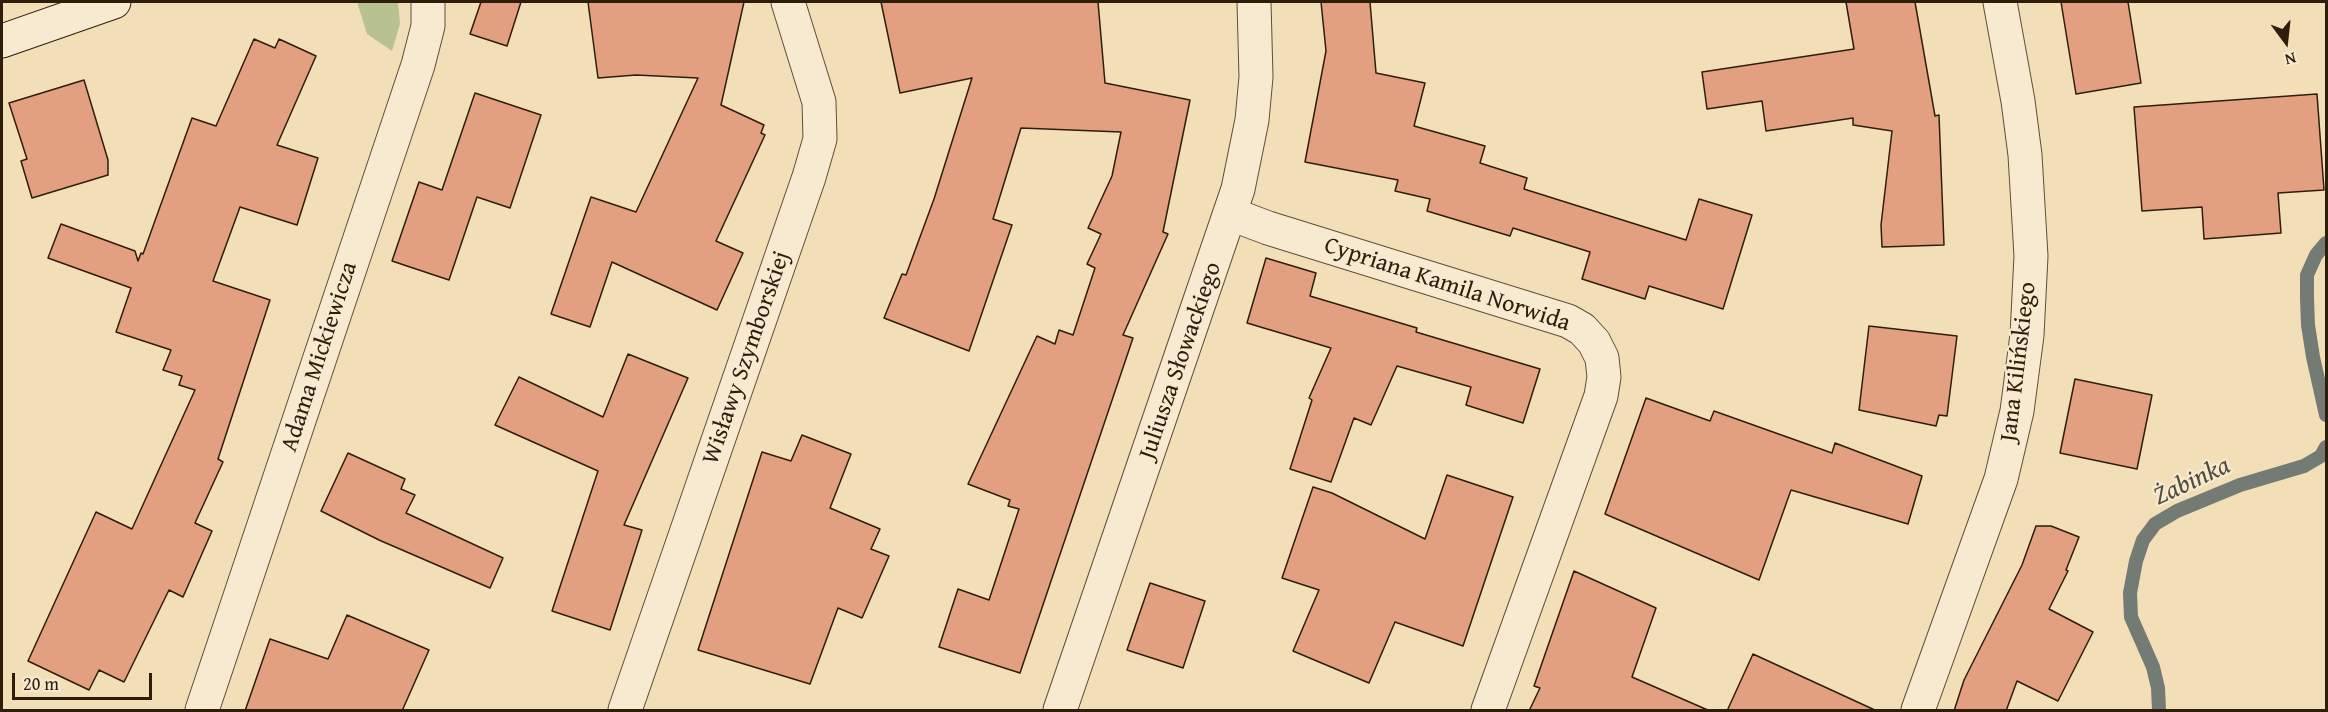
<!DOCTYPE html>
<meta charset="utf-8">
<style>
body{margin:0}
#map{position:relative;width:2328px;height:712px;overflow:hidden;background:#f3dfb7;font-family:"Gentium Book Plus",serif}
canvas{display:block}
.frame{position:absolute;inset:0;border:3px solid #2f1d0c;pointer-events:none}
.north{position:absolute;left:2256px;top:12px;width:60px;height:60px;-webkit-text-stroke:4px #f7ead0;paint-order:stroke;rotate:165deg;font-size:16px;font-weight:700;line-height:24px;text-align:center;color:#2f1d0c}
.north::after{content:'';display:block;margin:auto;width:21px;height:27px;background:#2f1d0c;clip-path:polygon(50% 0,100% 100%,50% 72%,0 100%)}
.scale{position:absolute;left:12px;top:673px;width:140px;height:27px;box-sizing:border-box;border:3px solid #2f1d0c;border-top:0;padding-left:8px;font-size:18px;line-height:21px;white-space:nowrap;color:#2f1d0c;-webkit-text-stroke:4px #f7ead0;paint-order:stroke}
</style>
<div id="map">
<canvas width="2328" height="712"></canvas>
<div class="frame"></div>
<div class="north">N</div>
<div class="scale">20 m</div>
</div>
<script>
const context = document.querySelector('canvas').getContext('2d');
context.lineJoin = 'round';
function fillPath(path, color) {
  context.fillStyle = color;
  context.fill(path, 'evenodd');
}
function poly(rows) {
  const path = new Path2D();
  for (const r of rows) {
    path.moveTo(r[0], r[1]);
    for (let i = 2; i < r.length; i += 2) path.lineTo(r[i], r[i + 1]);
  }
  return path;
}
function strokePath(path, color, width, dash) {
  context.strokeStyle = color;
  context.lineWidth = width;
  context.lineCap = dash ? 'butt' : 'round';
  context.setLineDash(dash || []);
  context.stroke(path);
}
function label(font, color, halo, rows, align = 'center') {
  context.font = font + ' "Gentium Book Plus",serif';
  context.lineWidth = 4.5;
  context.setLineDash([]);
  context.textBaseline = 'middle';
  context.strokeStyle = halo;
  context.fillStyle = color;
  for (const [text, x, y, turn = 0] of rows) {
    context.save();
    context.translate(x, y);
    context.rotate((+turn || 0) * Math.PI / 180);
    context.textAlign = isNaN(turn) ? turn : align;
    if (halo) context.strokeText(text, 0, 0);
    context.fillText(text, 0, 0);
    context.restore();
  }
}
const green = poly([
 [357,2,398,2,400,24,392,51,367,34]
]);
const stream = poly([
 [2326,243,2316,255,2307,275,2307,298,2308,325,2313,357,2326,415],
 [2159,710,2158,688,2153,667,2131,617,2130,593,2136,561,2143,540,2155,524,2177,511,2240,485,2304,466,2321,456,2326,447]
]);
const building = poly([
 [481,2,521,2,507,46,470,34,481,2],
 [588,2,744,2,721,105,764,125,761,133,765,135,716,241,743,253,717,310,612,262,590,327,551,314,591,197,636,212,698,78,636,75,598,78,588,2],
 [881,2,1098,2,1105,83,1190,100,1163,232,1168,234,1123,335,1133,338,1020,673,939,647,958,589,989,600,1019,509,1008,506,1010,500,968,484,1037,336,1055,344,1059,330,1073,335,1095,268,1087,264,1101,234,1088,228,1112,176,1121,132,1021,128,993,219,1012,225,969,351,884,318,902,274,906,275,934,199,972,78,900,93,881,2],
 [1321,2,1370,2,1376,73,1425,83,1414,126,1485,146,1480,163,1527,178,1524,189,1686,240,1699,199,1752,215,1723,309,1649,286,1645,299,1582,279,1590,252,1513,228,1510,236,1427,211,1430,199,1395,191,1398,180,1305,162,1326,51,1321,2],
 [1846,2,1915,2,1935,116,1939,115,1944,245,1882,247,1881,225,1892,131,1853,125,1853,118,1766,131,1762,101,1707,109,1702,72,1854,49,1846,2],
 [2061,2,2128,2,2141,83,2076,94,2061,2],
 [254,39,275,48,279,39,316,56,277,145,318,158,297,225,240,207,213,281,270,300,218,459,223,462,195,523,212,531,183,597,169,590,124,682,99,670,89,690,28,661,96,512,132,529,195,390,179,385,182,376,163,370,171,350,116,332,131,288,48,258,61,224,135,251,138,261,141,253,143,254,192,118,216,126,254,39],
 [84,80,108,160,108,175,32,198,21,161,27,159,9,103,84,80],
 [475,93,541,115,510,208,477,197,449,280,392,261,419,182,442,190,475,93],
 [2317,94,2324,190,2278,193,2281,233,2204,239,2202,207,2142,211,2134,107,2317,94],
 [1266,258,1316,273,1310,296,1417,328,1416,332,1540,369,1523,423,1466,405,1471,387,1397,366,1371,425,1354,418,1331,482,1290,469,1312,400,1309,398,1331,348,1247,323,1266,258],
 [1869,326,1957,336,1947,416,1939,415,1936,426,1859,410,1869,326],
 [628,354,688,378,624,525,642,530,610,630,552,611,598,471,495,425,519,377,603,417,628,354],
 [2075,379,2152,395,2137,469,2060,453,2075,379],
 [1646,398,1710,421,1714,411,1832,453,1835,443,1922,476,1908,524,1791,490,1759,580,1605,514,1646,398],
 [802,435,851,454,830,508,880,529,871,549,889,556,862,618,838,608,810,684,698,650,762,452,791,461,802,435],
 [348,453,405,479,401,489,415,495,406,513,503,558,490,588,379,540,321,511,348,453],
 [1447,475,1513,497,1463,646,1395,622,1369,683,1293,651,1319,590,1282,578,1313,487,1332,493,1425,539,1447,475],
 [2036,526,2051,526,2079,537,2066,570,2068,571,2049,609,2093,632,2058,701,2017,681,2006,711,1954,711,1964,680,2022,565,2036,526],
 [1574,571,1656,608,1632,677,1710,711,1529,711,1540,688,1534,686,1574,571],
 [1150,583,1205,601,1183,668,1127,650,1150,583],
 [347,615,429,650,402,711,245,711,270,639,328,659,347,615],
 [1753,654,1877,711,1727,711,1753,654]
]);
const street = poly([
 [1231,214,1268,228,1568,321,1582,329,1594,342,1602,358,1604,377,1601,396,1488,710],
 [202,710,418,65,428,26,428,2],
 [625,710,809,177,820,139,819,102,788,2],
 [1060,710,1238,189,1252,120,1256,77,1254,2],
 [1918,710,2001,479,2017,411,2027,335,2031,256,2025,155,2018,101,2000,2]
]);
const secondary = poly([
 [2,41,114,2]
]);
const streetNames = [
 ["Cypriana Kamila Norwida",1447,285,18],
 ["Adama Mickiewicza",320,357,-72],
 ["Wisławy Szymborskiej",747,358,-71],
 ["Juliusza Słowackiego",1181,361,-71],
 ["Jana Kilińskiego",2019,362,-83]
];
const waterNames = [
 ["Żabinka",2192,482,-25]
];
fillPath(green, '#b8c290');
strokePath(stream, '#737b74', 14);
fillPath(building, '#e2a081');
strokePath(building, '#2f1d0c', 1.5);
strokePath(street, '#604e37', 35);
strokePath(secondary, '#2f1d0c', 35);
strokePath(street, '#f7ead0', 33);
strokePath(secondary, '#f7ead0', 33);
label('24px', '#2f1d0c', '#f7ead0', streetNames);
label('italic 26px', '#514c40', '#f7ead0', waterNames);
</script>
